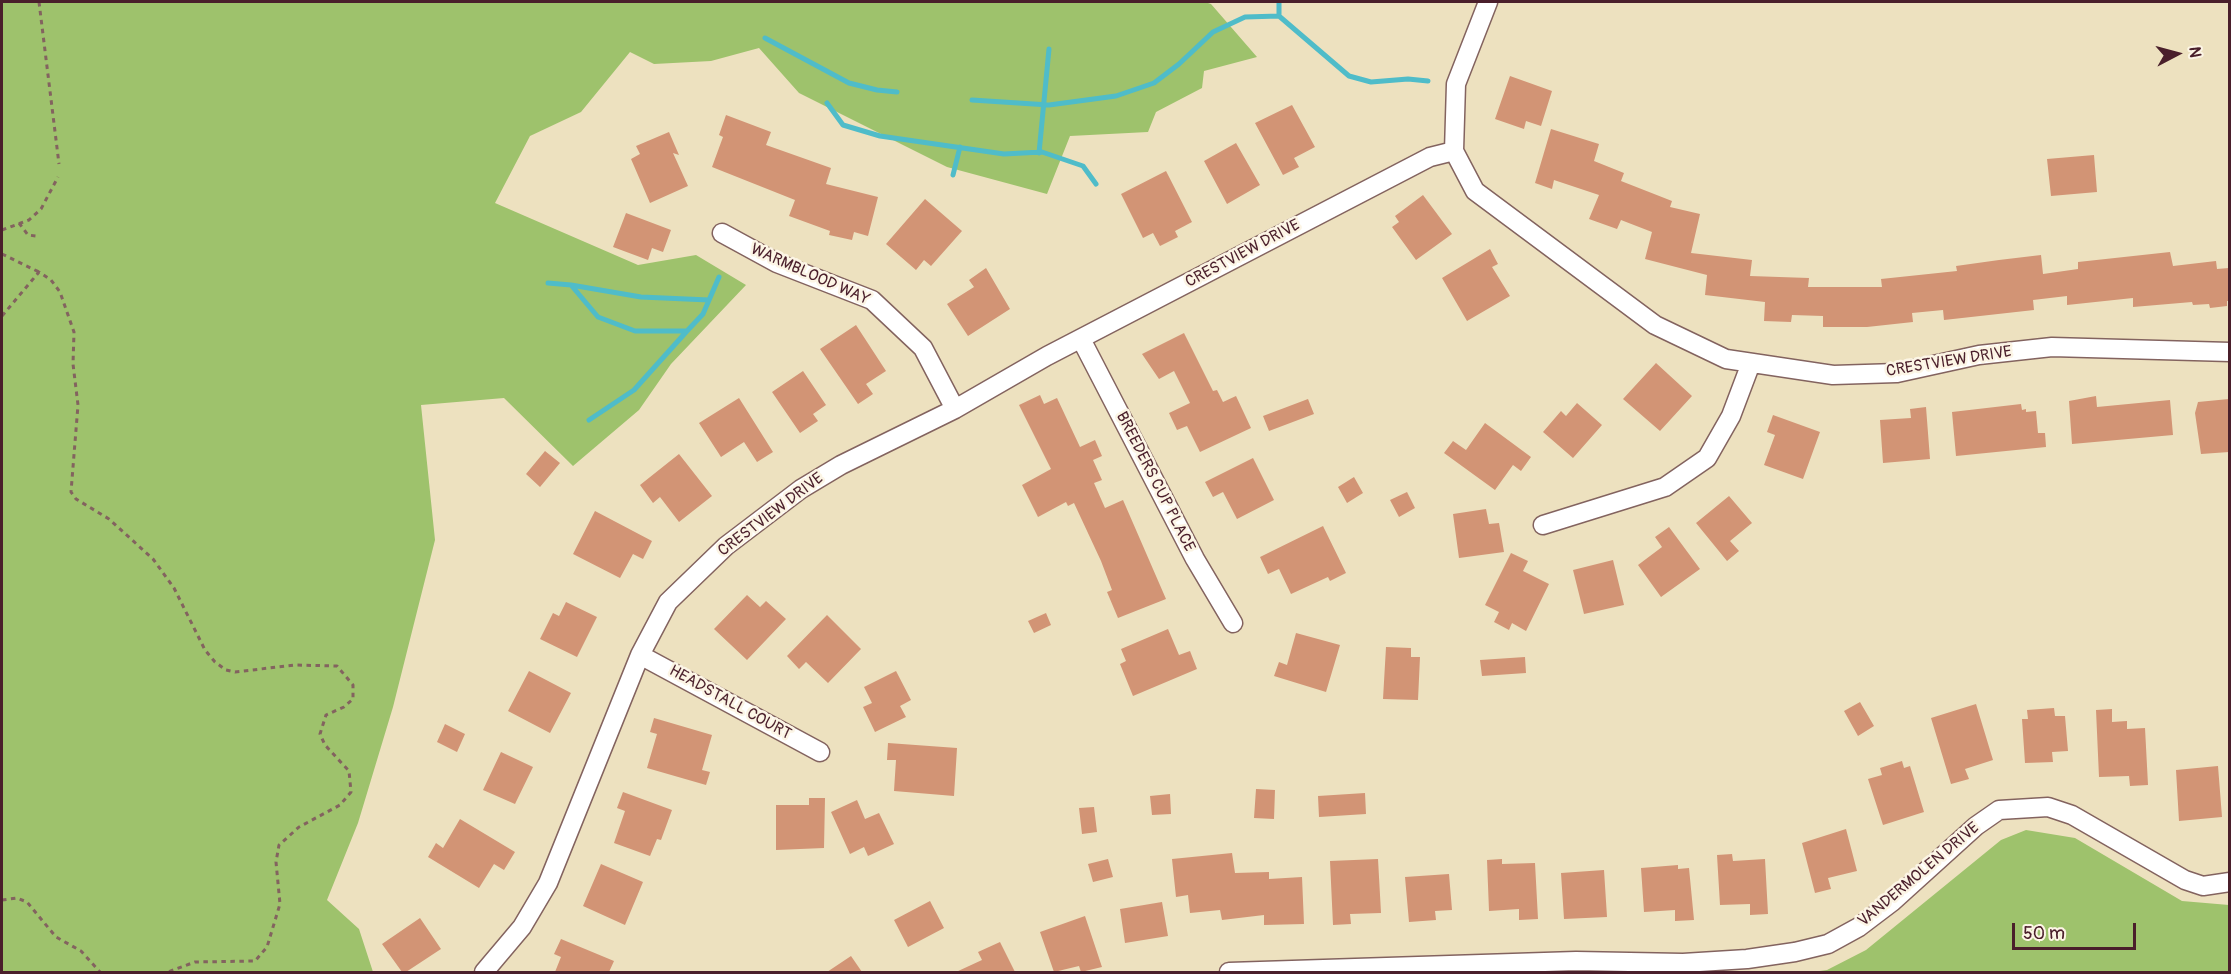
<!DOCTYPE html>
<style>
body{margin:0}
#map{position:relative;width:2231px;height:974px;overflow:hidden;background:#ede1bf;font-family:Pangolin,sans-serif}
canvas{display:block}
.frame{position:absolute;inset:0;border:3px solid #4a1f2b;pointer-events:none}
.north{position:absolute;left:2147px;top:24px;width:60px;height:60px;-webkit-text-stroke:4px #fcf5e5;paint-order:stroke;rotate:84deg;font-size:16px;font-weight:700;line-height:24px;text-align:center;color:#4a1f2b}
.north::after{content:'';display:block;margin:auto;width:21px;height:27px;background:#4a1f2b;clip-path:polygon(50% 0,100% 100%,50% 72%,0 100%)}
.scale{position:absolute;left:2012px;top:923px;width:124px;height:27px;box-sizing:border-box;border:3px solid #4a1f2b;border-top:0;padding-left:8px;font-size:18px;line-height:21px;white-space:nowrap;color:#4a1f2b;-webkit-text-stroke:4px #fcf5e5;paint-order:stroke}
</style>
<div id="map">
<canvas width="2231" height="974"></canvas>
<div class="frame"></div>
<div class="north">N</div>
<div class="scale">50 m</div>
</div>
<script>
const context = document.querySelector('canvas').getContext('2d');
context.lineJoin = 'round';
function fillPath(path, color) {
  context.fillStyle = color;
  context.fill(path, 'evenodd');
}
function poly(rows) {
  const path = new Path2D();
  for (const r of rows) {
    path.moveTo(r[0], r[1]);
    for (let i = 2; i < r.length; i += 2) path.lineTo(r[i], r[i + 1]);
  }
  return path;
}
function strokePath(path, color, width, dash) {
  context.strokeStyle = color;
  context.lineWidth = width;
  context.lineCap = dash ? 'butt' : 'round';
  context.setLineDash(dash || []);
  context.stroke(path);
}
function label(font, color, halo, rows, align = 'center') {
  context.font = font + ' Pangolin,sans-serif';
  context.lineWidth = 5;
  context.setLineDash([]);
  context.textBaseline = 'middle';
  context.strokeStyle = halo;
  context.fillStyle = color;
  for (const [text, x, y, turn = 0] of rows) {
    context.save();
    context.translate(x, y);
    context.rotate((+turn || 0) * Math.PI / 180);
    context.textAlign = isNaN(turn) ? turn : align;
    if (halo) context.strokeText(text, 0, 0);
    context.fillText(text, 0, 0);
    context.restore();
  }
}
const green = poly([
 [2,2,1205,2,1211,4,1257,57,1204,71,1202,88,1156,112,1148,132,1070,136,1047,194,947,167,799,93,759,48,711,61,654,64,630,52,581,112,530,136,495,203,638,265,696,255,746,285,671,364,639,410,573,466,504,398,421,405,435,540,393,707,358,823,327,900,359,929,373,972,2,972],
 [2026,830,2075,838,2182,901,2229,905,2229,972,1812,972,1827,970,1866,950,2001,840]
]);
const stream = poly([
 [1279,2,1279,16],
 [765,38,849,83,877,90,897,92],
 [972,100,1049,105,1116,96,1154,83,1179,64,1213,32,1245,17,1279,16,1349,76,1371,82,1408,79,1428,81],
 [827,103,843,125,880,136,1004,154,1042,152,1083,166,1096,184],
 [1039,153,1049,49],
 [953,175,960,147],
 [548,283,571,285,598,317,635,331,687,331,703,314,719,277],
 [571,285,641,297,709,300],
 [589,420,634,390,687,331]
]);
const building = poly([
 [1510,76,1552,91,1541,126,1526,121,1524,129,1495,119],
 [1292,105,1315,147,1294,158,1299,167,1283,175,1255,123],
 [726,115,771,132,766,145,831,168,826,184,878,197,868,236,854,232,852,240,829,235,830,231,789,216,795,200,712,167,723,137,719,135],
 [1551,129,1599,144,1594,161,1624,173,1621,181,1672,201,1670,207,1700,214,1691,253,1752,260,1750,276,1809,278,1808,287,1882,287,1881,279,1957,271,1956,266,1999,260,2041,255,2043,274,2078,269,2078,262,2170,252,2173,266,2216,261,2217,269,2229,268,2229,301,2227,301,2227,306,2210,308,2209,304,2193,305,2192,302,2133,307,2133,298,2067,305,2067,296,2033,300,2034,310,1944,320,1943,310,1912,313,1913,322,1867,327,1823,327,1823,316,1792,315,1791,322,1764,321,1765,302,1705,295,1707,275,1645,259,1652,232,1621,220,1617,229,1589,219,1599,195,1554,180,1552,189,1535,183],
 [669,132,679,155,673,153,688,186,650,203,631,159,640,154,636,146],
 [1236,143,1260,185,1227,204,1204,161],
 [2094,155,2097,192,2051,196,2047,159],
 [1166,171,1192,222,1175,231,1178,237,1160,246,1153,233,1143,238,1121,194],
 [1423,195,1452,234,1416,260,1392,227,1399,222,1395,216],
 [925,199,962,231,931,266,924,260,916,270,886,244],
 [626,213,671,230,663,252,652,248,648,260,613,247],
 [1490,249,1498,264,1492,267,1510,296,1467,321,1442,278],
 [986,268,1010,309,968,336,947,304,974,287,969,280],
 [856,325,886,371,866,384,873,394,858,404,820,349],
 [1184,333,1213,391,1217,390,1223,402,1236,396,1251,428,1200,452,1187,426,1177,430,1169,413,1190,403,1174,371,1159,379,1142,354],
 [1656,363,1692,396,1660,431,1623,399],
 [803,371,826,405,813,414,818,421,800,433,772,392],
 [1040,395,1044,404,1057,398,1080,447,1095,440,1102,456,1093,460,1102,480,1094,483,1105,508,1123,500,1166,599,1118,618,1107,592,1112,590,1101,561,1074,503,1068,506,1066,502,1038,517,1022,485,1051,469,1019,405],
 [2096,396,2097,407,2170,400,2173,435,2072,444,2069,401],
 [739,398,773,452,757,462,744,442,721,457,699,423],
 [1308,399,1314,414,1269,431,1263,416],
 [2229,399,2229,452,2201,454,2195,413,2198,402],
 [1577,403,1602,425,1573,458,1543,432,1561,411,1566,416],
 [2021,404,2022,410,2026,409,2026,412,2036,411,2038,433,2045,433,2046,447,1956,456,1952,412],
 [1926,407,1930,459,1883,463,1880,420,1911,418,1910,409],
 [1773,415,1820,432,1803,479,1764,465,1775,435,1767,432],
 [1485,423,1531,457,1521,471,1513,465,1495,490,1444,453,1453,441,1466,450],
 [545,451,560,463,540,487,526,474],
 [679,454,712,496,679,522,660,497,653,503,640,485],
 [1253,458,1274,500,1237,519,1223,492,1213,497,1205,482],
 [1354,477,1363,493,1347,503,1338,487],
 [1407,492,1415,508,1399,517,1390,500],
 [1729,496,1752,523,1730,541,1739,551,1727,561,1696,523],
 [1486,509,1489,524,1499,523,1504,552,1459,558,1453,514],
 [595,511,652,541,643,559,633,554,620,578,573,554],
 [1323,526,1346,573,1330,581,1328,577,1291,594,1279,569,1268,574,1260,557],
 [1669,527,1700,569,1661,597,1638,565,1662,547,1655,537],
 [1511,553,1528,561,1523,571,1549,584,1526,631,1512,623,1509,630,1494,622,1499,612,1485,605],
 [1613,560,1624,605,1584,614,1573,570],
 [747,595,760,607,766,601,786,619,747,660,714,629],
 [566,602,597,617,577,657,540,639,553,613,559,616],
 [1046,613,1051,625,1034,633,1028,621],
 [827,615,861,649,828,683,806,662,799,669,787,656],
 [1168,629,1179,655,1190,651,1197,669,1133,696,1120,664,1126,661,1121,649],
 [1296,633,1340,645,1326,692,1274,676,1279,662,1287,665],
 [1386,647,1411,648,1411,657,1420,657,1418,700,1383,699],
 [1525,657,1526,673,1482,676,1480,660],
 [529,671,571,693,550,733,508,711],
 [896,671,911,700,900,706,906,717,875,732,863,707,872,703,864,687],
 [1860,702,1874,726,1858,736,1844,711],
 [1976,704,1993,760,1965,769,1969,779,1951,784,1931,718],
 [2054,708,2055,716,2065,716,2068,751,2052,752,2053,762,2025,763,2022,719,2028,719,2027,710],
 [2112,709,2112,722,2127,721,2127,729,2145,728,2148,785,2130,786,2129,776,2099,777,2096,710],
 [654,718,712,735,702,770,710,772,706,785,647,768,657,734,650,732],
 [445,724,465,734,457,752,437,742],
 [888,743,957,748,954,796,894,791,896,760,887,760],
 [501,752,533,767,515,804,483,790],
 [1902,761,1904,768,1910,766,1924,812,1883,825,1868,779,1882,775,1880,768],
 [2218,766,2222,817,2179,821,2176,770],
 [1256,789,1275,790,1274,819,1254,818],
 [623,792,672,810,661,840,657,839,650,856,614,843,625,811,617,808],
 [1365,793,1366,814,1319,817,1318,796],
 [1170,794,1171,814,1152,815,1150,796],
 [809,798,825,798,824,848,776,850,776,805,809,805],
 [857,800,865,819,879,813,894,844,868,856,864,847,850,854,831,812],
 [1094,807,1097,832,1082,834,1079,808],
 [460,819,515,852,504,870,494,864,479,888,428,857,436,843,443,848],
 [1846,829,1857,871,1828,878,1831,889,1815,893,1802,843],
 [1232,853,1235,873,1269,872,1269,879,1302,877,1304,924,1264,925,1264,915,1222,920,1220,910,1190,913,1188,895,1176,897,1172,859],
 [1732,854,1733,861,1765,859,1768,914,1750,915,1750,904,1720,905,1717,855],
 [1108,859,1113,877,1093,882,1088,864],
 [1378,859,1381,913,1350,914,1351,924,1333,925,1330,861],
 [1502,859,1502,864,1535,863,1538,919,1519,920,1519,909,1489,911,1487,860],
 [601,864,643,882,625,925,583,906],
 [1678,865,1678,869,1689,868,1694,920,1675,921,1675,910,1644,912,1641,868],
 [1604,870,1607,917,1564,919,1561,873],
 [1449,874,1452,910,1435,911,1436,920,1409,922,1405,877],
 [930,901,944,928,908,947,894,920],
 [1162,902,1168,936,1125,943,1120,909],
 [1085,916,1102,967,1081,972,1079,966,1054,972,1040,932],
 [420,918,441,949,406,972,402,972,382,944],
 [561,939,614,961,609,972,555,972,561,957,554,954],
 [1000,942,1015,972,956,972,982,960,978,952],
 [851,956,862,972,827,972]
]);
const path = poly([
 [39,2,59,164],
 [19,223,28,235,36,236],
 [2,230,29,220,41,209,58,177],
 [2,254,39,272],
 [2,316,39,272,51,280,60,292,74,332,73,364,78,405,71,492,76,499,109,519,153,559,174,588,205,650,215,662,226,670,235,672,295,665,337,666,353,685,353,699,344,707,326,715,320,734,325,745,349,771,351,792,340,805,299,827,279,845,276,862,280,904,267,947,255,961,195,962,168,972],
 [2,900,17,898,27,902,56,937,81,951,100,972]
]);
const minor = poly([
 [1454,151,1456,84,1488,2],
 [722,233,777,263,872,300,923,348,955,409],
 [1081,339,1195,559,1233,623],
 [1543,525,1665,487,1707,458,1731,416,1751,363],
 [640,655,820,752],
 [484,972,522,927,548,883,640,655,668,602,726,546,801,489,841,465,955,409,1047,356,1430,157,1454,151,1475,191,1655,325,1726,359,1833,375,1897,373,1979,355,2052,347,2230,352],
 [1229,972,1576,961,1683,963,1747,959,1795,952,1828,944,1859,927,1892,902,1976,826,1999,810,2048,807,2072,815,2185,880,2203,886,2230,882]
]);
const streetNames = [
 ["CRESTVIEW DRIVE",1243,254,-28],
 ["WARMBLOOD WAY",810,275,24],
 ["CRESTVIEW DRIVE",1949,362,-9],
 ["BREEDERS CUP PLACE",1155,482,63],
 ["CRESTVIEW DRIVE",771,515,-37],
 ["HEADSTALL COURT",730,703,29],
 ["VANDERMOLEN DRIVE",1919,875,-40]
];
fillPath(green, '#9ec26c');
strokePath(stream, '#4fbcc9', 5);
fillPath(building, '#d29475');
strokePath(minor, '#83635f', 21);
strokePath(path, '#83635f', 3, [4.5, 4.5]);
strokePath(minor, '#fff', 18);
label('16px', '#4a1f2b', '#fcf5e5', streetNames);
</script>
